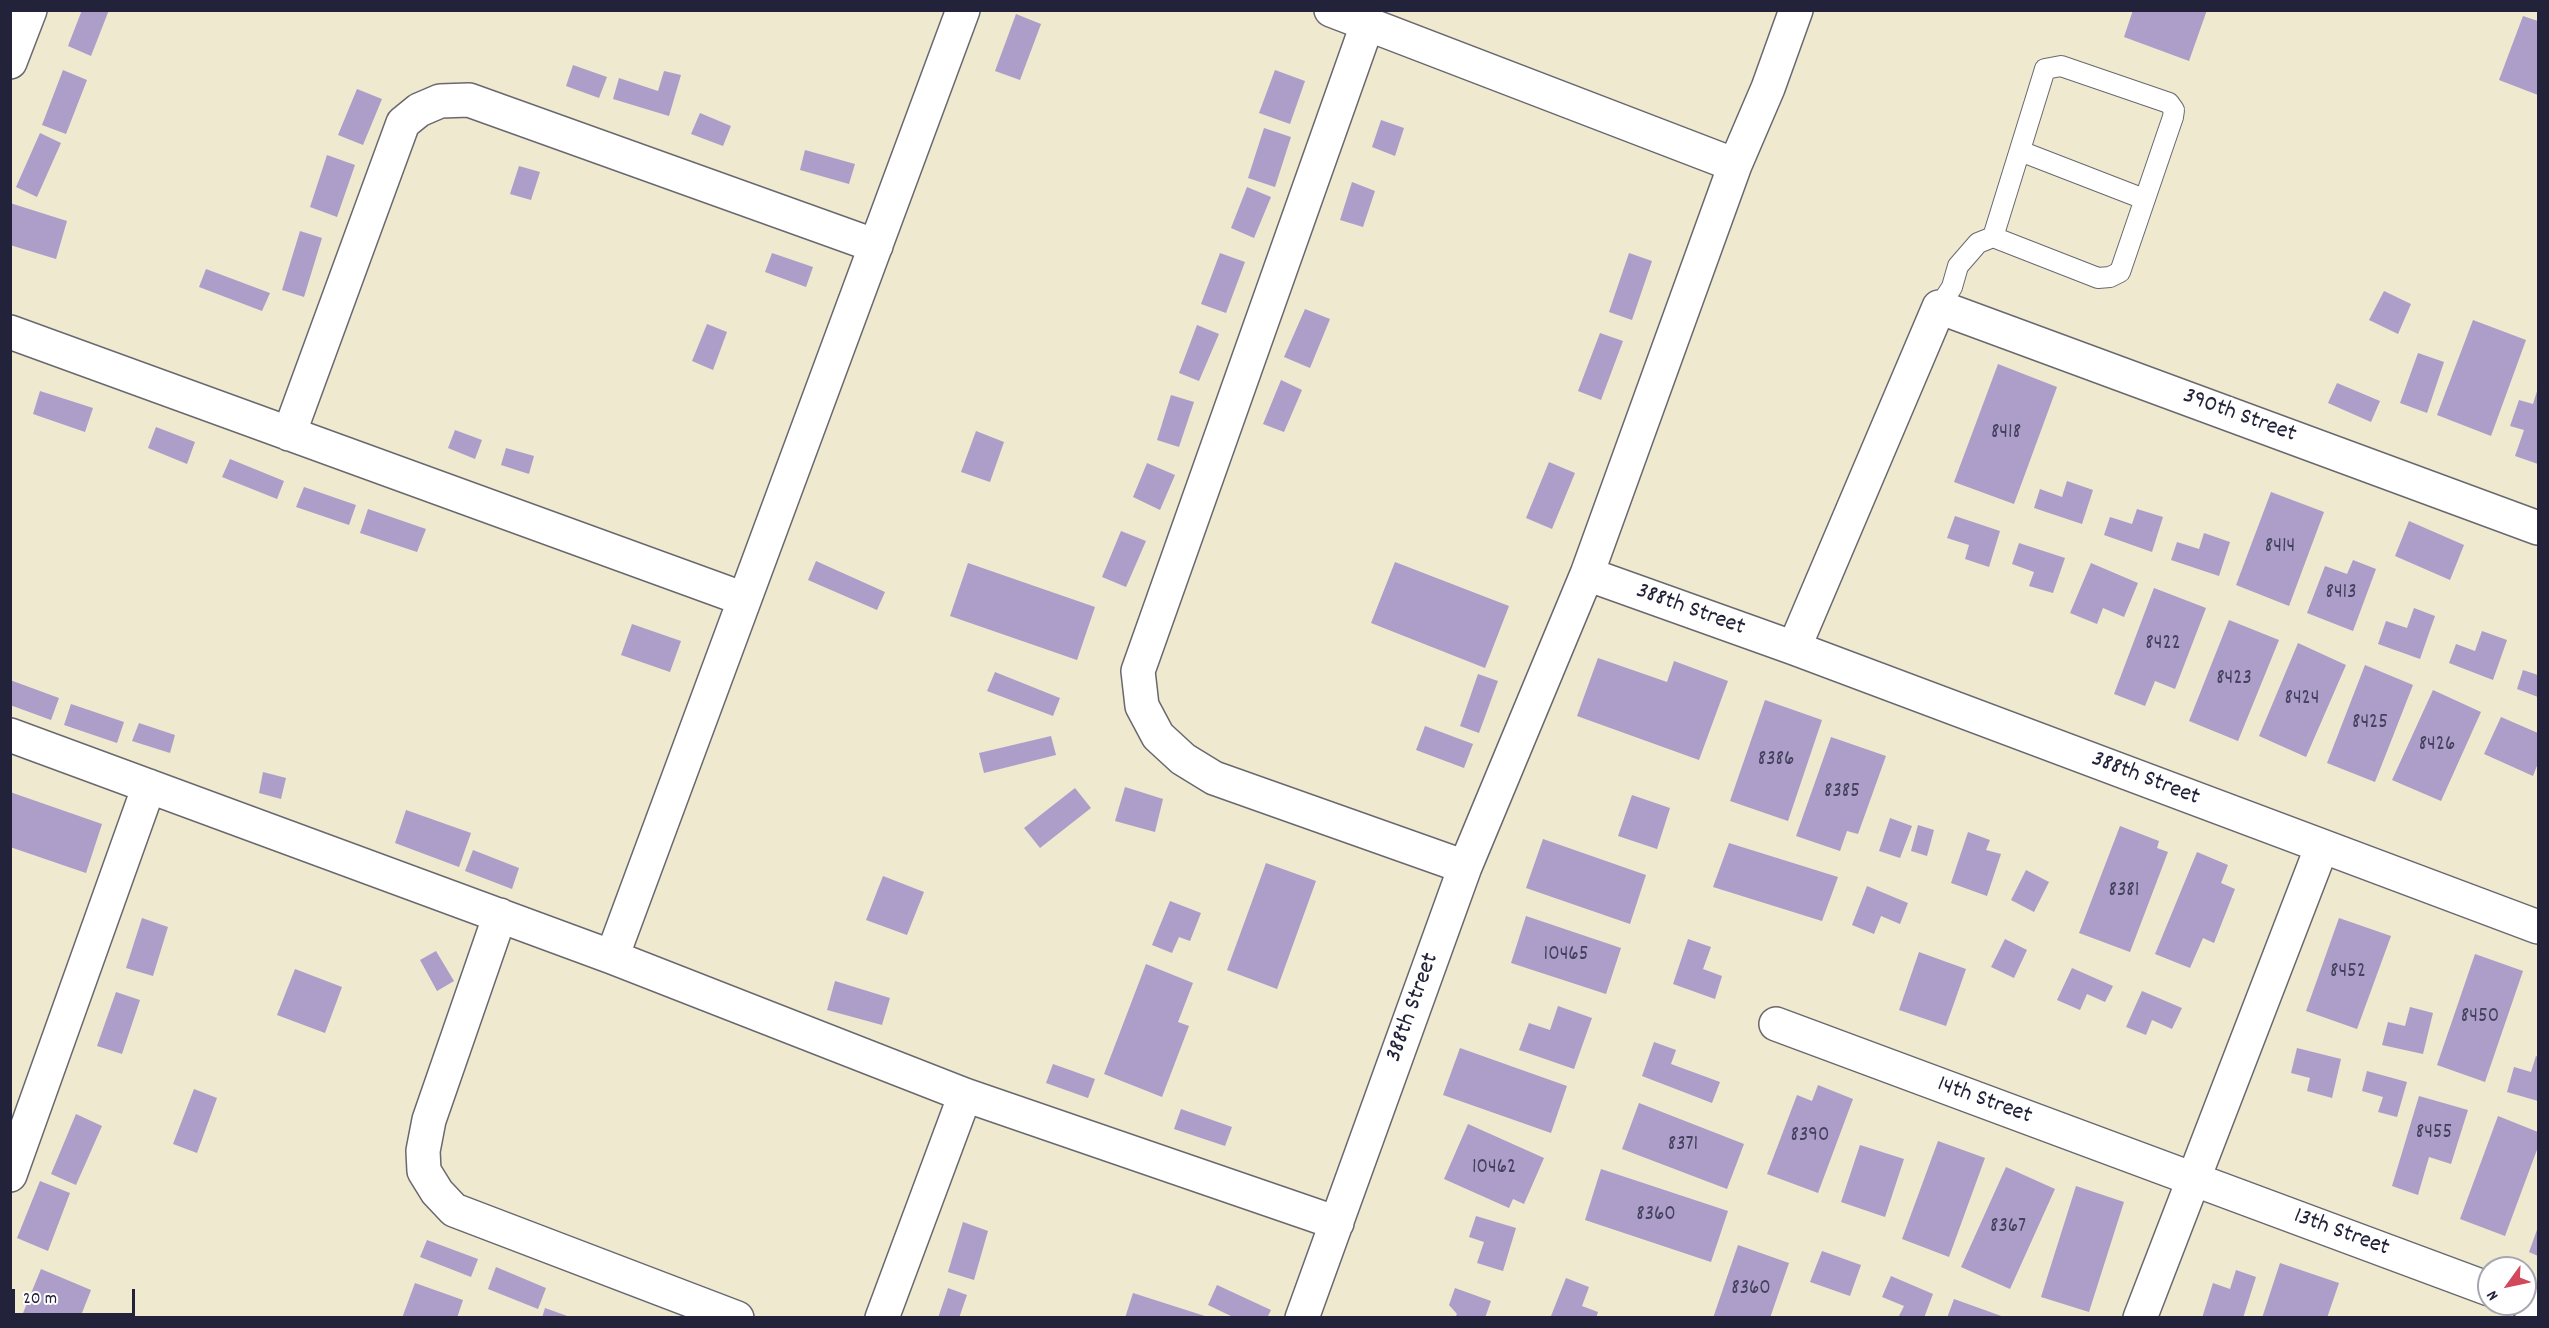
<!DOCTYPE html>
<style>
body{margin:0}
#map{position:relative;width:2549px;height:1328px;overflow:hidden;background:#eee9cf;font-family:Dekko,sans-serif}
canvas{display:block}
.frame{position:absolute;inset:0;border:12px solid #22223b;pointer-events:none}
.north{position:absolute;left:2477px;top:1256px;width:60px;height:60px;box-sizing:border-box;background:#fff;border:2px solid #a7a7b1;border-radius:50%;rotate:237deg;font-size:16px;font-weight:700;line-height:24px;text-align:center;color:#22223b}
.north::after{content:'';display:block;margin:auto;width:21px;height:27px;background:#d1495b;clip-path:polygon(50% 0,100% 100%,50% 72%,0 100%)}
.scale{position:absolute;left:12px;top:1289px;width:123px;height:27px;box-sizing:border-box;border:3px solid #22223b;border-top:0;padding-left:8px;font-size:18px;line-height:21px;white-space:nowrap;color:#22223b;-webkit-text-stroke:4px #fff;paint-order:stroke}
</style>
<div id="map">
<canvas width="2549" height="1328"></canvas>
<div class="frame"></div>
<div class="north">N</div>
<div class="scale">20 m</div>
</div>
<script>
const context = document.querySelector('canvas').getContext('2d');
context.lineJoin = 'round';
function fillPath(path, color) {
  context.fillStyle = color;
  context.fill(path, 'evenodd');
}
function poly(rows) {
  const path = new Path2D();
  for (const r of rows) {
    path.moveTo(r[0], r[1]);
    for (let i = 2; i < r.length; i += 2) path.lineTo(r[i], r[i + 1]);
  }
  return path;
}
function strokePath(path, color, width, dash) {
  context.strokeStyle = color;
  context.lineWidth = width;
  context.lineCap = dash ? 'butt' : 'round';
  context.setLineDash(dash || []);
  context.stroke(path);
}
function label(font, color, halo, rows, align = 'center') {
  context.font = font + ' Dekko,sans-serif';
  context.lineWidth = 6;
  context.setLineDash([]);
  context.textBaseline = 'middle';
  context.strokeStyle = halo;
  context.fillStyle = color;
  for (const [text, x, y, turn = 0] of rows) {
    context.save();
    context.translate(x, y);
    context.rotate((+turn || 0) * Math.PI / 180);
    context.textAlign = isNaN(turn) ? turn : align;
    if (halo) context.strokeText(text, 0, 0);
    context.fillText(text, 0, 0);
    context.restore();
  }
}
const building = poly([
 [82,10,109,10,91,56,68,46],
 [2133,10,2207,10,2189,61,2124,37],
 [1016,14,1041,24,1020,80,995,71],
 [2523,16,2538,21,2538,95,2499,80],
 [573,65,607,77,599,98,566,86],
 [63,70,87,80,66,134,42,125],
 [1275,70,1305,81,1290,124,1259,113],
 [664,71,681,75,669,116,613,99,619,78,658,91],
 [357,89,382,99,363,145,338,135],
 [700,113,731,126,723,146,691,134],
 [1381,120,1404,128,1395,156,1372,147],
 [1264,128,1291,137,1275,187,1248,178],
 [40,133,61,143,37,197,16,187],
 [805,150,855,164,849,184,800,170],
 [327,155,355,165,337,217,310,207],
 [519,166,540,172,531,200,510,194],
 [1352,182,1375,191,1363,227,1340,220],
 [1247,187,1271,197,1254,238,1231,228],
 [10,203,67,221,56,259,10,245],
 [300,231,322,238,304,297,282,290],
 [772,253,813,267,806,287,765,272],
 [1220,253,1245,262,1226,313,1201,304],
 [1629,253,1652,261,1632,320,1609,312],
 [206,269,270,293,262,311,199,287],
 [2384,291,2411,304,2398,334,2369,320],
 [1305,309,1330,319,1310,368,1284,357],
 [2473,320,2526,340,2491,436,2437,415],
 [707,324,727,332,713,370,692,361],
 [1197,325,1219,334,1199,381,1179,373],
 [1600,333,1623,341,1601,400,1578,391],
 [2418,353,2444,362,2427,413,2400,403],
 [1998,364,2057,387,2014,504,1954,482],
 [1281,380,1302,390,1284,432,1263,424],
 [2337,383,2380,401,2371,422,2328,403],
 [2538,388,2538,464,2515,456,2524,430,2510,426,2519,400,2533,404],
 [40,391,93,408,85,432,33,414],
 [1171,395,1194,402,1179,447,1157,440],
 [156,427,195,442,187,464,148,448],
 [455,430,482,440,475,459,448,448],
 [976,431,1004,442,990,482,961,472],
 [506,448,534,456,529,474,501,465],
 [230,459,284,481,277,499,222,477],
 [1549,462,1575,473,1552,529,1526,518],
 [1147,463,1175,475,1160,510,1133,497],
 [2067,481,2093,490,2082,524,2034,508,2040,489,2062,497],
 [304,487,356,505,349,525,296,507],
 [2271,492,2324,512,2289,606,2236,585],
 [368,509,426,529,417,552,360,533],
 [2137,509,2163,517,2152,552,2104,535,2110,517,2132,524],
 [1955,516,2000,531,1989,567,1965,559,1969,545,1947,538],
 [2409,521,2464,545,2450,580,2395,556],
 [1121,531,1146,541,1126,587,1102,577],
 [2204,533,2230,542,2219,576,2171,560,2177,542,2199,549],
 [2019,543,2065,558,2053,593,2029,586,2034,572,2012,564],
 [2353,560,2376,569,2353,631,2307,613,2325,566,2347,574],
 [816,561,885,592,877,610,808,580],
 [1395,562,1509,606,1485,668,1371,623],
 [968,563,1095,607,1077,660,950,616],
 [2091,563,2138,583,2124,617,2103,608,2097,624,2070,613],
 [2154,588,2206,608,2175,689,2155,681,2145,706,2114,694],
 [2414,608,2435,616,2420,659,2378,644,2386,621,2407,628],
 [2229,620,2279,640,2238,741,2189,721],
 [632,624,681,641,670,672,621,655],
 [2482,631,2507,640,2493,680,2449,663,2456,644,2475,651],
 [2298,643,2346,665,2306,757,2259,736],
 [1598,658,1667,682,1674,661,1728,681,1699,760,1577,716],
 [2365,665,2413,685,2375,782,2327,763],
 [2523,670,2538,675,2538,697,2517,689],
 [995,672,1060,698,1053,716,987,691],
 [1478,674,1498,681,1479,733,1460,726],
 [10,680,59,698,51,720,10,705],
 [2433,690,2481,712,2441,801,2392,780],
 [1765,700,1822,720,1788,821,1730,801],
 [71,704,124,722,117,743,64,725],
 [2501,717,2538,733,2538,763,2533,776,2484,754],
 [139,723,175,735,170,753,132,741],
 [1425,726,1473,744,1464,768,1416,750],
 [1051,736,1056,755,984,773,979,753],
 [1831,737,1886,756,1858,834,1847,831,1840,851,1796,836],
 [263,772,286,778,281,799,259,793],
 [1125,787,1163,799,1155,832,1115,821],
 [1075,788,1091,808,1040,848,1024,828],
 [10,792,102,824,86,873,10,847],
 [1632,795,1670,808,1657,849,1618,836],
 [406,810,471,833,459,867,395,843],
 [1890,818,1912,826,1900,858,1879,851],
 [1918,825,1934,830,1927,856,1911,851],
 [2120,826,2159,841,2157,848,2168,852,2130,952,2079,933],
 [1968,832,1990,840,1986,850,2001,854,1987,896,1951,883],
 [1543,839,1646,875,1630,924,1526,888],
 [1729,843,1838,877,1822,921,1713,887],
 [473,850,519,868,512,889,465,871],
 [2197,852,2228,865,2221,883,2235,889,2214,943,2203,938,2190,968,2155,954],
 [1266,863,1316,881,1277,989,1227,970],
 [2026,870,2049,882,2034,912,2011,900],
 [883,876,924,892,907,935,866,920],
 [1867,886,1908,903,1900,924,1881,916,1874,934,1852,925],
 [1170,901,1201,913,1190,941,1179,937,1172,953,1152,945],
 [1526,916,1621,948,1606,994,1511,963],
 [142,918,168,927,153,976,126,968],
 [2339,918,2391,936,2357,1029,2306,1011],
 [1688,939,1711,947,1703,969,1722,976,1715,999,1673,984],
 [2005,939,2027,950,2014,978,1991,967],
 [436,951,454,981,437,991,420,960],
 [1919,952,1966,969,1946,1026,1899,1010],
 [2475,954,2523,971,2485,1082,2437,1065],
 [1146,964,1193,983,1178,1022,1189,1026,1162,1097,1104,1074],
 [2072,968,2113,986,2105,1002,2087,994,2080,1010,2057,1000],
 [295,969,342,987,325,1033,277,1015],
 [835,981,890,998,882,1025,827,1010],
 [2142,991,2182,1008,2172,1029,2152,1020,2146,1035,2126,1027],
 [116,992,140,1000,122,1054,97,1046],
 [1558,1006,1592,1018,1574,1069,1519,1050,1529,1023,1550,1030],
 [2410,1007,2433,1013,2423,1054,2382,1045,2388,1022,2405,1026],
 [1654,1042,1676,1050,1671,1064,1720,1082,1712,1103,1642,1076],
 [1460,1048,1567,1086,1551,1133,1443,1095],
 [2297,1048,2341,1059,2332,1098,2307,1091,2310,1078,2291,1073],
 [2536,1056,2538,1057,2538,1101,2507,1092,2514,1067,2531,1072],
 [1053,1064,1095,1079,1088,1098,1046,1083],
 [2367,1071,2407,1082,2397,1117,2378,1112,2383,1097,2362,1091],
 [1818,1085,1853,1099,1818,1193,1767,1174,1797,1095,1812,1101],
 [194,1089,217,1098,197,1153,173,1144],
 [2419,1096,2468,1110,2451,1164,2429,1157,2418,1195,2392,1186],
 [1639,1103,1744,1144,1727,1189,1622,1149],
 [1181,1109,1232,1127,1225,1146,1174,1129],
 [76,1114,102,1126,76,1185,51,1174],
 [2498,1116,2538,1132,2538,1147,2505,1236,2460,1219],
 [1468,1124,1544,1158,1524,1204,1513,1199,1509,1208,1444,1179],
 [1938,1141,1985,1158,1949,1257,1902,1239],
 [1860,1145,1904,1159,1885,1217,1841,1202],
 [2006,1167,2055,1189,2010,1289,1961,1267],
 [1601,1169,1728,1211,1711,1262,1585,1220],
 [40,1181,70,1193,48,1251,17,1238],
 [2076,1186,2124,1202,2089,1312,2041,1297],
 [1476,1216,1516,1228,1503,1271,1477,1263,1484,1242,1469,1237],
 [963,1222,988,1231,974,1280,948,1272],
 [2538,1227,2538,1256,2529,1252],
 [427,1240,478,1259,471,1277,420,1257],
 [1738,1245,1789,1263,1770,1318,1713,1318],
 [1822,1251,1861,1265,1850,1296,1810,1282],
 [2280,1263,2339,1283,2327,1318,2262,1318],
 [496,1267,546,1288,538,1309,488,1289],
 [41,1269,91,1290,80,1318,21,1318],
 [2236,1270,2256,1277,2243,1318,2202,1318,2213,1283,2230,1289],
 [1891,1276,1933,1294,1924,1318,1899,1316,1904,1306,1882,1297],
 [1566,1278,1589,1287,1582,1306,1598,1312,1596,1318,1551,1316],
 [415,1283,463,1300,457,1318,402,1318],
 [1217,1285,1271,1310,1267,1318,1235,1318,1208,1305],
 [948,1288,967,1295,959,1318,938,1318],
 [1455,1288,1491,1301,1485,1318,1455,1318,1457,1314,1449,1305],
 [1133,1293,1208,1317,1208,1318,1125,1318],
 [1954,1299,2004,1317,2004,1318,1947,1318],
 [545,1308,570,1317,570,1318,542,1318]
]);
const lane = poly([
 [2020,151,2144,199],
 [1939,307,1952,287,1958,266,1978,243,1993,237,2098,278,2110,277,2120,272,2173,117,2174,110,2169,103,2061,66,2045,69,1993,237]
]);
const street = poly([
 [1331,10,1735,165],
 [1367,25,1138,671,1142,706,1158,736,1183,759,1214,778,1465,867],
 [10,62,30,10],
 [10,332,744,599],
 [289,434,403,123,419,110,440,101,469,100,876,246],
 [1587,574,1794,648,2538,927],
 [1794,648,1939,307,2538,528],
 [10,735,612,957,965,1095,1337,1223],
 [500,915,429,1120,423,1151,424,1171,437,1192,454,1210,737,1318],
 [612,957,963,10],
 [1776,1024,2489,1289],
 [10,1175,149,786],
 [2525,1302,2538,1307],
 [882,1318,965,1095],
 [1302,1318,1465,867,1587,574,1735,165,1768,88,1796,10],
 [2140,1318,2322,846]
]);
const numberNames = [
 ["8418",2006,434],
 ["8414",2280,548],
 ["8413",2341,594],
 ["8422",2163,645],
 ["8423",2234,680],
 ["8424",2302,700],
 ["8425",2370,724],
 ["8426",2437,746],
 ["8386",1776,761],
 ["8385",1842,793],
 ["8381",2124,892],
 ["10465",1566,956],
 ["8452",2348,973],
 ["8450",2480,1018],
 ["8455",2434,1134],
 ["8390",1810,1137],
 ["8371",1683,1146],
 ["10462",1494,1169],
 ["8360",1656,1216],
 ["8367",2008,1228],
 ["8360",1751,1290]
];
const streetNames = [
 ["390th Street",2239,417,20],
 ["388th Street",1690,611,20],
 ["388th Street",2145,780,21],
 ["388th Street",1414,1008,-70],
 ["14th Street",1984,1102,20],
 ["13th Street",2341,1234,20]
];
fillPath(building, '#ac9ec9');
strokePath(lane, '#69686f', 22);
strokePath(street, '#69686f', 36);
strokePath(lane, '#fff', 20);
strokePath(street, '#fff', 33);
label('21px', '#44415e', null, numberNames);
label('24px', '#22223b', '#fff', streetNames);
</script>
